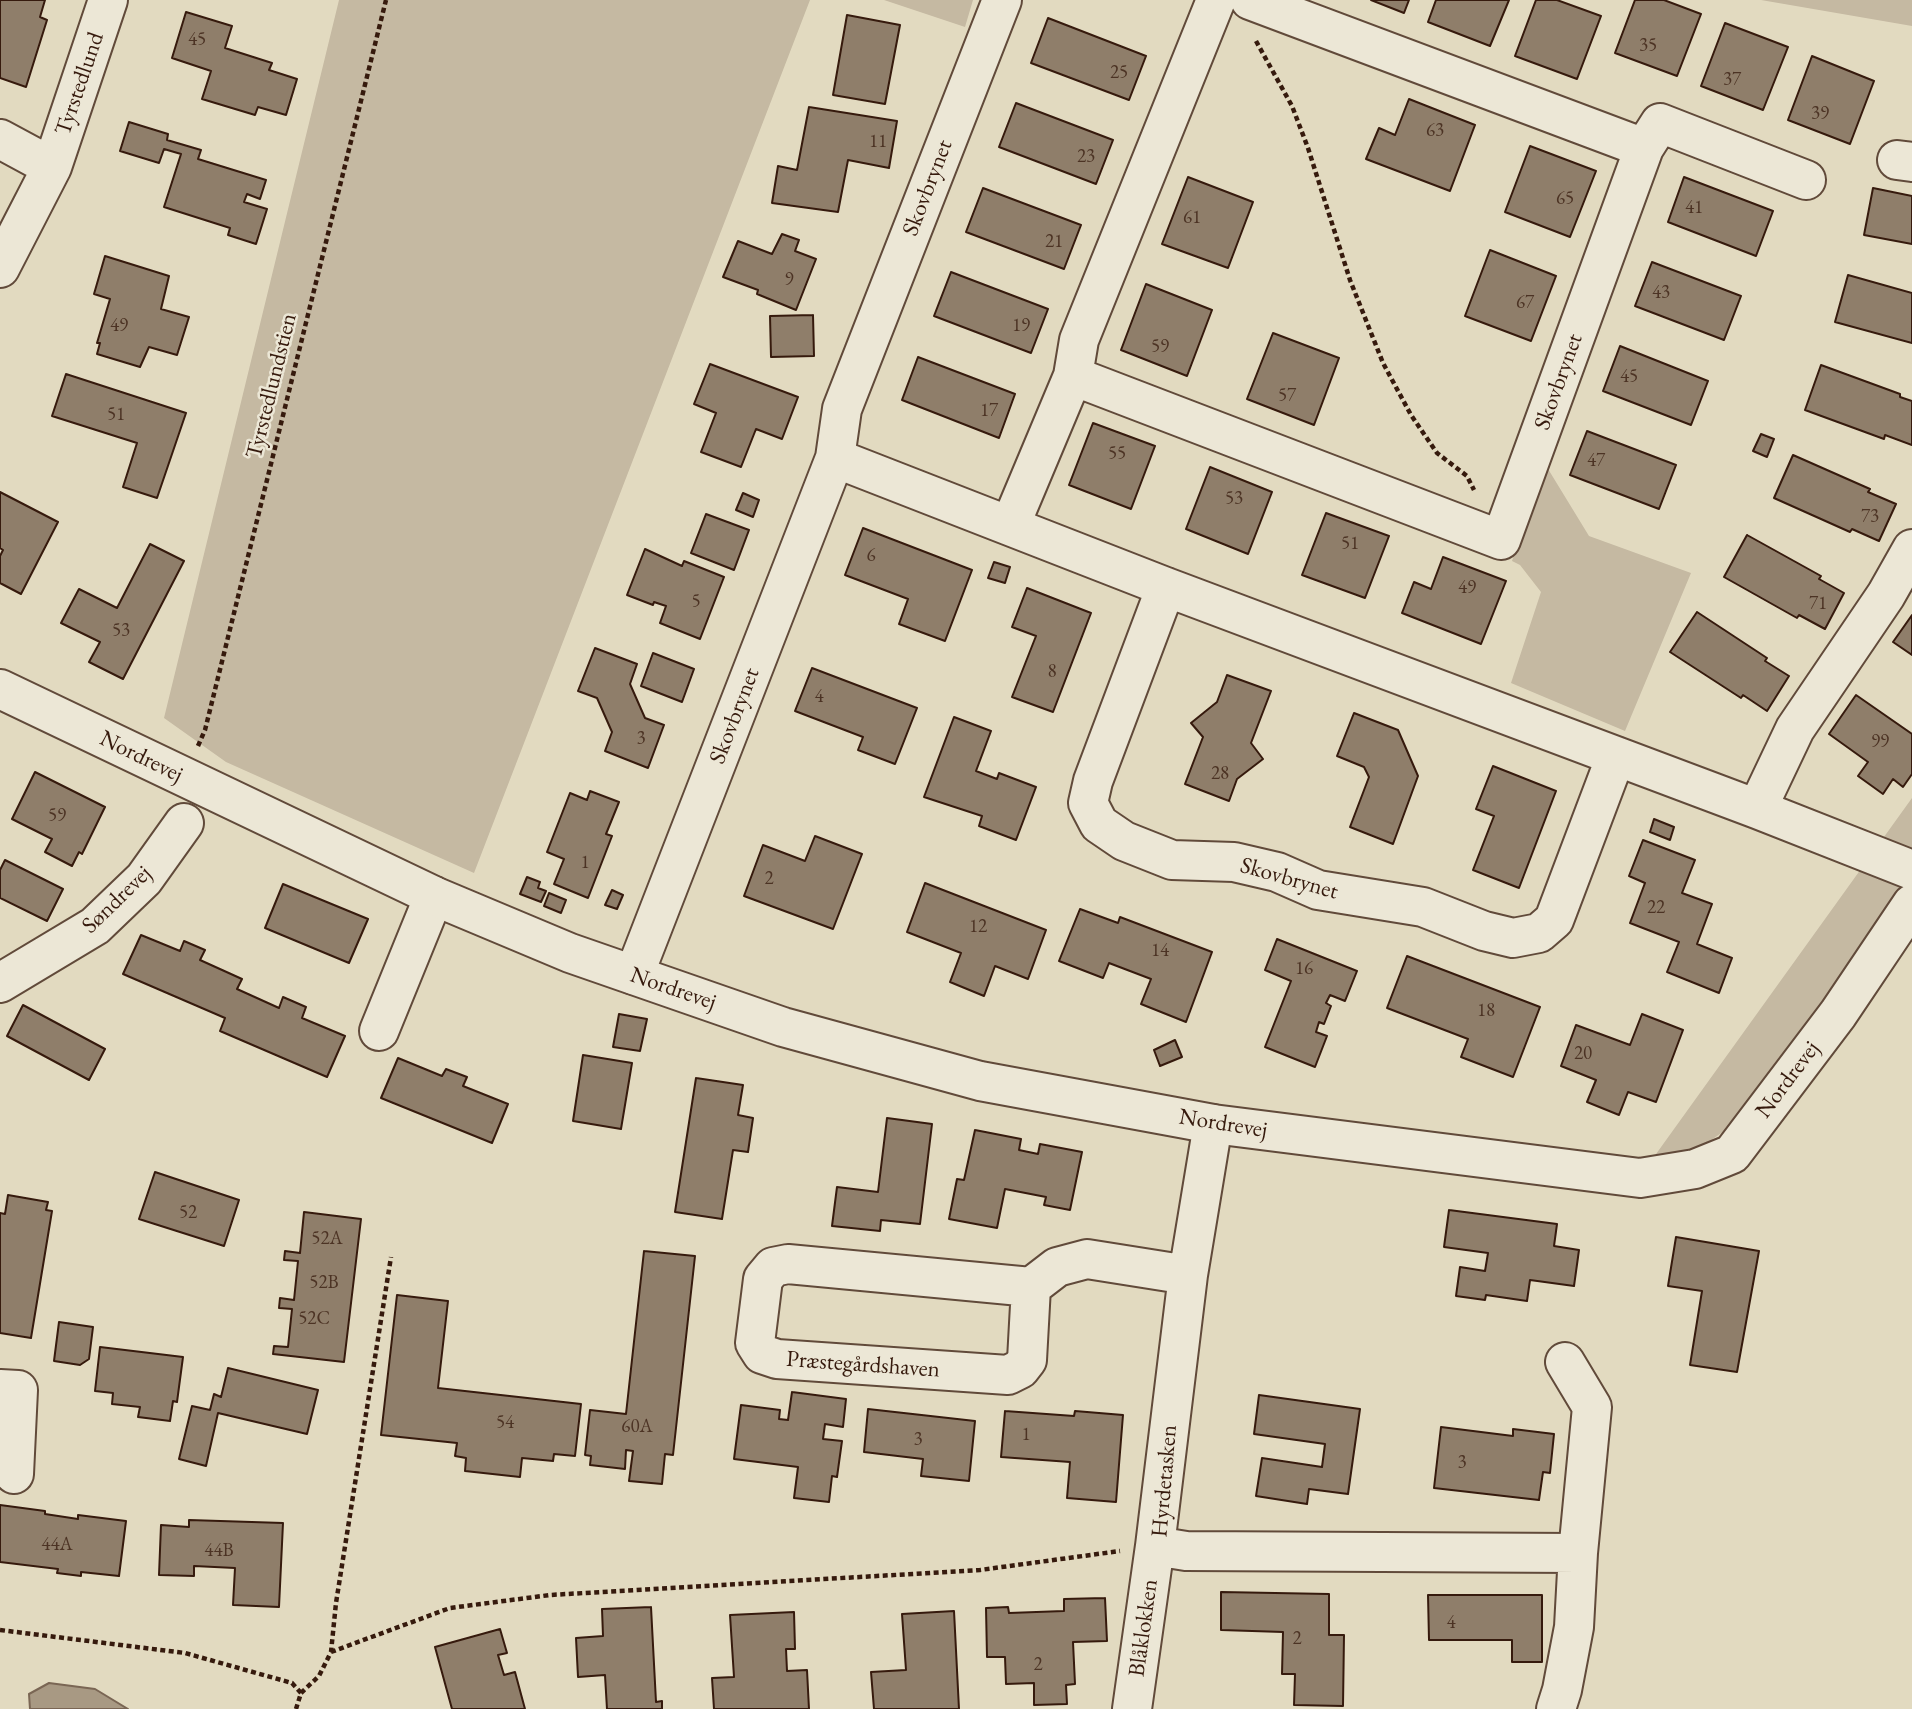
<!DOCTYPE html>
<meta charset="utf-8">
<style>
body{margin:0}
canvas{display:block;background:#e2dac0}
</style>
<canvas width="1912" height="1709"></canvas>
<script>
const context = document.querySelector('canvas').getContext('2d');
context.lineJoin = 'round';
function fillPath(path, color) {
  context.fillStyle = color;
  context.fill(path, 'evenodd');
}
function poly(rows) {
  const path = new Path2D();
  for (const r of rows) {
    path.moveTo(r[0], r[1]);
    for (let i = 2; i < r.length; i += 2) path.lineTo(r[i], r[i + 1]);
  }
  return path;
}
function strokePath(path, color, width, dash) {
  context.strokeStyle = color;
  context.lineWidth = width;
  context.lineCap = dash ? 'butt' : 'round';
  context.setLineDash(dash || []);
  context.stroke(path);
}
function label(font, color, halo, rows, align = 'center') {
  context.font = font + ' "EB Garamond",serif';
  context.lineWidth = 5;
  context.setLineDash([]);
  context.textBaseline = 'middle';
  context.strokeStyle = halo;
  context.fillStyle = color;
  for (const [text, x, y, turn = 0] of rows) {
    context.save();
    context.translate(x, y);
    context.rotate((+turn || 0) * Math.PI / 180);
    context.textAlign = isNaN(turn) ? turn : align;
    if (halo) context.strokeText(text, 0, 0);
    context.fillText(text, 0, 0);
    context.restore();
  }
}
const green = poly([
 [339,0,810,0,474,873,226,762,164,718],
 [884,0,973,0,965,27],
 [1761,0,1912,0,1912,26],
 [1545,464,1589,536,1691,573,1625,731,1511,683,1541,592,1520,565,1512,561],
 [1912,798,1912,877,1783,1063,1730,1127,1704,1145,1651,1161]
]);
const water = poly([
 [49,1683,95,1689,128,1709,30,1709,29,1694,49,1683]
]);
const building = poly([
 [0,0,45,0,40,17,47,20,26,87,0,78,0,0],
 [1371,0,1409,0,1404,13,1371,0],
 [1436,0,1509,0,1490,46,1428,22,1436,0],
 [1536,0,1557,0,1601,16,1577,79,1515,56,1536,0],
 [1635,0,1664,0,1701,14,1677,76,1615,53,1635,0],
 [186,12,232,26,225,48,272,63,269,70,297,79,286,115,258,107,255,115,202,99,211,71,172,58,186,12],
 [847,15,900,25,885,104,833,95,847,15],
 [1048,18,1146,56,1129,100,1031,63,1048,18],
 [1725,23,1788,47,1763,110,1701,86,1725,23],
 [1812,56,1874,81,1850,144,1788,120,1812,56],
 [1409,99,1475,125,1450,191,1366,159,1379,128,1395,135,1409,99],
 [1016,103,1113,140,1096,184,999,147,1016,103],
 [809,107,897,121,889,168,848,160,838,212,772,203,778,166,797,170,809,107],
 [129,122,168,134,167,140,201,150,198,159,266,180,260,199,247,194,244,202,267,209,256,244,228,235,230,228,164,207,181,154,164,149,159,163,120,151,129,122],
 [1530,146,1596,171,1570,237,1505,212,1530,146],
 [1188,177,1253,202,1228,268,1162,244,1188,177],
 [1684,177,1773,211,1756,256,1668,222,1684,177],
 [983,188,1081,225,1064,269,966,232,983,188],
 [1873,188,1912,196,1912,244,1864,235,1873,188],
 [782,234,799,240,795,251,816,259,796,310,757,294,758,290,723,277,738,241,772,254,782,234],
 [1490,250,1556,276,1531,341,1465,316,1490,250],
 [105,256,169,276,161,309,189,317,177,355,149,347,140,367,97,354,100,343,97,343,110,299,94,294,105,256],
 [1652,262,1741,296,1724,340,1635,306,1652,262],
 [951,272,1048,309,1031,353,934,316,951,272],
 [1848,275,1912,293,1912,343,1835,322,1848,275],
 [1146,284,1212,310,1187,376,1121,350,1146,284],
 [813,315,814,356,771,357,770,316,813,315],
 [1273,333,1339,358,1314,425,1247,399,1273,333],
 [1620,346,1708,381,1691,425,1603,391,1620,346],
 [918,357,1015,394,999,438,902,400,918,357],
 [710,364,798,397,782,439,756,429,741,467,701,452,716,413,694,404,710,364],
 [1821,365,1900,394,1900,397,1912,401,1912,445,1885,435,1884,439,1805,410,1821,365],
 [66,374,186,413,157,498,123,487,137,443,52,416,66,374],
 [1093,423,1155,446,1131,509,1069,485,1093,423],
 [1587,431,1676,465,1659,509,1570,475,1587,431],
 [1761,434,1774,439,1767,457,1753,451,1761,434],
 [1793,455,1870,489,1868,492,1896,504,1879,541,1852,529,1850,532,1774,498,1793,455],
 [1210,467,1272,492,1248,554,1186,529,1210,467],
 [0,492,58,522,21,594,0,583,0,556,3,550,0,548,0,492],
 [743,493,759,500,753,517,736,510,743,493],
 [1326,513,1389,536,1365,598,1302,575,1326,513],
 [706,514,749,530,734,570,691,553,706,514],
 [863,528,972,570,945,641,899,624,908,599,845,575,863,528],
 [1747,535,1821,576,1819,579,1844,593,1825,629,1799,615,1797,618,1724,577,1747,535],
 [150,544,184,561,123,679,89,662,100,642,61,623,79,589,117,608,150,544],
 [645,549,682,566,684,561,724,577,700,639,660,623,666,606,654,602,653,605,627,595,645,549],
 [1443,557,1506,581,1481,644,1402,613,1414,582,1431,589,1443,557],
 [994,562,1010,567,1005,583,988,578,994,562],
 [1027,588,1091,613,1053,712,1012,697,1036,636,1012,627,1027,588],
 [1697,612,1767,658,1765,661,1789,676,1767,711,1743,695,1741,698,1670,652,1697,612],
 [1912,615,1912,655,1893,642,1912,615],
 [595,648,637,664,630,684,645,718,664,725,648,768,605,751,612,732,597,698,578,691,595,648],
 [653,653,694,669,682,702,641,686,653,653],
 [812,668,917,708,895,764,858,750,863,737,795,711,812,668],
 [1227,675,1271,691,1251,743,1263,759,1237,779,1229,801,1185,784,1203,737,1191,723,1217,702,1227,675],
 [1856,695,1912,734,1912,774,1903,787,1893,779,1883,794,1858,776,1868,762,1829,734,1856,695],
 [1354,713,1398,730,1418,776,1393,844,1350,827,1369,777,1364,767,1337,756,1354,713],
 [954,717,991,731,976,771,997,779,999,773,1036,787,1016,840,979,826,982,816,924,797,954,717],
 [1493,766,1556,791,1519,888,1473,870,1494,816,1476,809,1493,766],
 [35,772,105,807,82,854,79,852,72,866,45,852,52,839,12,819,35,772],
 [590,791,619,802,606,834,612,836,588,898,554,884,564,859,547,852,570,793,587,800,590,791],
 [1654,819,1674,827,1670,840,1650,832,1654,819],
 [815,836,862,854,833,929,744,896,763,845,805,861,815,836],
 [1643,840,1695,860,1682,893,1712,904,1697,944,1732,958,1719,993,1667,972,1679,942,1630,923,1645,883,1629,876,1643,840],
 [5,860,63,889,47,921,0,898,0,870,5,860],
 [527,877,540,882,538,888,546,891,541,902,520,894,527,877],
 [925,883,1046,930,1028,979,995,966,984,996,950,982,961,953,907,932,925,883],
 [283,884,368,919,349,963,265,928,283,884],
 [612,890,623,895,617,909,605,905,612,890],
 [549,893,566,900,561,913,544,906,549,893],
 [1080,909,1118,923,1120,917,1212,952,1186,1022,1141,1004,1151,979,1109,963,1103,978,1059,961,1080,909],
 [141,935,180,951,184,941,205,950,200,960,242,979,237,989,279,1008,283,997,306,1007,302,1018,345,1036,327,1077,220,1031,225,1018,123,974,141,935],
 [1277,939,1357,971,1345,1001,1330,995,1326,1003,1331,1006,1324,1024,1319,1022,1316,1032,1327,1036,1315,1067,1265,1047,1291,981,1265,970,1277,939],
 [1407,956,1540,1007,1513,1077,1461,1057,1468,1039,1387,1008,1407,956],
 [23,1005,105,1049,89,1080,7,1036,23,1005],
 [619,1014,647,1019,640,1051,613,1047,619,1014],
 [1642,1014,1683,1030,1656,1102,1628,1092,1619,1115,1587,1102,1596,1080,1561,1066,1576,1025,1630,1045,1642,1014],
 [1175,1040,1182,1057,1160,1066,1154,1050,1175,1040],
 [583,1055,632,1063,621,1129,573,1121,583,1055],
 [398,1058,442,1076,446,1069,467,1077,463,1086,508,1104,492,1143,381,1098,398,1058],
 [696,1078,743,1085,738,1115,753,1118,748,1152,733,1150,722,1219,675,1212,696,1078],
 [887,1118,932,1124,920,1224,881,1220,880,1231,832,1226,837,1187,878,1192,887,1118],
 [975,1130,1021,1139,1019,1150,1038,1154,1040,1144,1082,1152,1070,1210,1044,1205,1046,1197,1005,1189,997,1228,949,1219,957,1179,964,1180,975,1130],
 [155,1172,239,1200,224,1246,139,1219,155,1172],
 [8,1195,48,1202,46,1210,52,1211,31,1338,0,1333,0,1213,5,1214,8,1195],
 [1449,1210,1557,1224,1554,1246,1579,1250,1574,1286,1530,1280,1527,1301,1486,1295,1485,1300,1456,1296,1460,1267,1485,1271,1488,1253,1444,1247,1449,1210],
 [304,1212,361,1219,344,1362,273,1354,274,1346,288,1347,292,1309,279,1308,280,1298,294,1300,298,1261,284,1260,285,1251,300,1253,304,1212],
 [1676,1237,1759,1251,1737,1372,1690,1365,1702,1291,1668,1286,1676,1237],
 [644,1251,695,1256,673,1455,665,1454,662,1484,629,1481,633,1451,626,1450,625,1469,590,1465,591,1456,585,1455,590,1410,626,1414,644,1251],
 [397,1295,448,1301,438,1388,581,1404,575,1456,554,1454,553,1461,522,1458,520,1477,465,1471,466,1458,455,1456,457,1443,381,1435,397,1295],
 [59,1322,93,1327,89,1359,80,1365,54,1361,59,1322],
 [100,1347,183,1357,177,1402,173,1401,170,1421,138,1417,140,1407,112,1404,113,1393,95,1391,100,1347],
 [228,1368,318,1390,307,1434,218,1413,206,1466,179,1459,192,1406,210,1410,214,1394,221,1397,228,1368],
 [792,1392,846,1399,843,1427,825,1424,823,1439,842,1441,837,1477,832,1476,829,1502,794,1498,798,1467,734,1459,741,1405,780,1410,779,1419,788,1420,792,1392],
 [1259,1395,1360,1409,1348,1494,1309,1489,1307,1504,1256,1496,1262,1458,1322,1467,1325,1444,1254,1434,1259,1395],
 [868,1409,975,1421,969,1481,921,1476,923,1459,864,1452,868,1409],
 [1005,1411,1074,1416,1075,1411,1123,1415,1116,1502,1067,1498,1070,1462,1001,1457,1005,1411],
 [1441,1427,1513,1436,1513,1429,1554,1434,1550,1473,1543,1472,1539,1500,1434,1488,1441,1427],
 [0,1505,45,1511,45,1514,78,1519,78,1515,126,1521,119,1576,81,1572,81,1576,57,1573,58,1569,0,1562,0,1505],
 [189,1520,283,1523,279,1607,233,1605,235,1568,194,1566,194,1576,159,1575,161,1525,189,1527,189,1520],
 [1221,1592,1329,1594,1329,1635,1344,1635,1343,1706,1294,1705,1295,1674,1282,1674,1283,1632,1221,1630,1221,1592],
 [1428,1595,1542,1595,1542,1662,1512,1662,1512,1640,1429,1640,1428,1595],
 [1105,1598,1107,1641,1073,1642,1075,1684,1066,1685,1067,1704,1034,1705,1034,1683,1006,1684,1005,1657,987,1657,986,1608,1008,1607,1009,1613,1064,1611,1064,1599,1105,1598],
 [651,1607,656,1702,662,1701,662,1709,607,1709,605,1675,578,1677,576,1638,603,1636,602,1609,651,1607],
 [954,1611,959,1709,874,1709,871,1672,906,1670,902,1614,954,1611],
 [794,1612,795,1649,786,1649,787,1671,807,1670,809,1709,714,1709,712,1678,734,1677,730,1615,794,1612],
 [500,1629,507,1653,498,1655,504,1675,515,1672,525,1709,452,1709,435,1647,500,1629]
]);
const path = poly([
 [1256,41,1292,106,1308,148,1350,280,1383,363,1411,415,1437,453,1467,476,1474,490],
 [198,746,205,730,386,0],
 [0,1630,185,1653,292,1683,301,1693,296,1709],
 [331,1652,450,1608,550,1595,980,1570,1120,1551],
 [301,1693,319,1676,331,1652,336,1603,391,1257]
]);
const minor = poly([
 [1250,0,1644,148,1660,123,1806,180],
 [0,139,52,167,0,268],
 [1897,160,1912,162],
 [52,167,108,0],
 [1073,376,1501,540,1644,148],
 [835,458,1166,587,1757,809,1912,870],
 [1010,526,1073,376,1079,340,1216,0],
 [1166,587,1093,781,1088,803,1099,824,1124,841,1172,860,1234,862,1277,872,1318,890,1423,907,1484,931,1513,938,1539,933,1554,920,1616,756],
 [1757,809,1795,729,1886,595,1912,549],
 [634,975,835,458,842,409,1002,0],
 [0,983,95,926,144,879,184,823],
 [379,1031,434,896],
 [1213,1124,1188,1275,1155,1546,1186,1551,1578,1553,1592,1407,1565,1362],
 [1031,1287,1027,1360,1020,1369,1008,1375,777,1359,762,1354,755,1343,763,1279,773,1267,788,1264,1031,1287,1057,1267,1087,1259,1188,1275],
 [0,1389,18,1390,14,1474],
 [1132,1709,1155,1546],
 [1556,1709,1562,1690,1574,1627,1578,1553]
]);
const tertiary = poly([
 [0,689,434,896,570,953,783,1027,980,1081,1213,1124,1640,1178,1695,1169,1732,1154,1838,1014,1912,904]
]);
const numberNames = [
 ["45",197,40],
 ["35",1648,46],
 ["25",1119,73],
 ["37",1732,80],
 ["39",1820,114],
 ["63",1435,131],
 ["11",878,142],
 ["23",1086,157],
 ["65",1565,199],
 ["41",1694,208],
 ["61",1192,218],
 ["21",1054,242],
 ["9",789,280],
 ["43",1661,293],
 ["67",1525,303],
 ["49",119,326],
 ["19",1021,326],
 ["59",1160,347],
 ["45",1629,377],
 ["57",1287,396],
 ["17",989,411],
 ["51",116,415],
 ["55",1117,454],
 ["47",1596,461],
 ["53",1234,499],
 ["73",1870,517],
 ["51",1350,544],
 ["6",871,556],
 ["49",1467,588],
 ["5",696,602],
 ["71",1818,604],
 ["53",121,631],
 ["8",1052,672],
 ["4",819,697],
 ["3",641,739],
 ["99",1880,742],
 ["28",1220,774],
 ["59",57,816],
 ["1",585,863],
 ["2",769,879],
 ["22",1656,908],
 ["12",978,927],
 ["14",1160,951],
 ["16",1304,969],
 ["18",1486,1011],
 ["20",1583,1054],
 ["52",188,1213],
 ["52A",327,1239],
 ["52B",324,1283],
 ["52C",314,1319],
 ["54",505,1423],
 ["60A",637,1427],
 ["1",1026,1435],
 ["3",918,1440],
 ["3",1462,1463],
 ["44A",57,1545],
 ["44B",219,1551],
 ["4",1451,1623],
 ["2",1297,1639],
 ["2",1038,1665]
];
const streetNames = [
 ["Tyrstedlund",80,84,-71],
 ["Skovbrynet",928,188,-69],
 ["Skovbrynet",1559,382,-70],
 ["Tyrstedlundstien",272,386,-76],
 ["Skovbrynet",735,716,-69],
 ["Nordrevej",141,757,26],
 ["Skovbrynet",1289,879,16],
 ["Søndrevej",117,900,-44],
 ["Nordrevej",673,989,19],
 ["Nordrevej",1788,1080,-53],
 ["Nordrevej",1223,1124,9],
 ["Præstegårdshaven",863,1365,4],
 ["Hyrdetasken",1165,1481,-85],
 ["Blåklokken",1144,1628,-82]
];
fillPath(green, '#c5b9a2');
fillPath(water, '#a89983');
strokePath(water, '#7a6654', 2);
fillPath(building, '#8f7e6a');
strokePath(building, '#361a0d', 2);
strokePath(minor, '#614a3a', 42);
strokePath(tertiary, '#614a3a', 42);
strokePath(path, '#361a0d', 4.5, [5, 3.5]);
strokePath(minor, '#ece7d6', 38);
strokePath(tertiary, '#ece7d6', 38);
label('19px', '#4c3324', null, numberNames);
label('23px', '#361a0d', '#ece7d6', streetNames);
</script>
